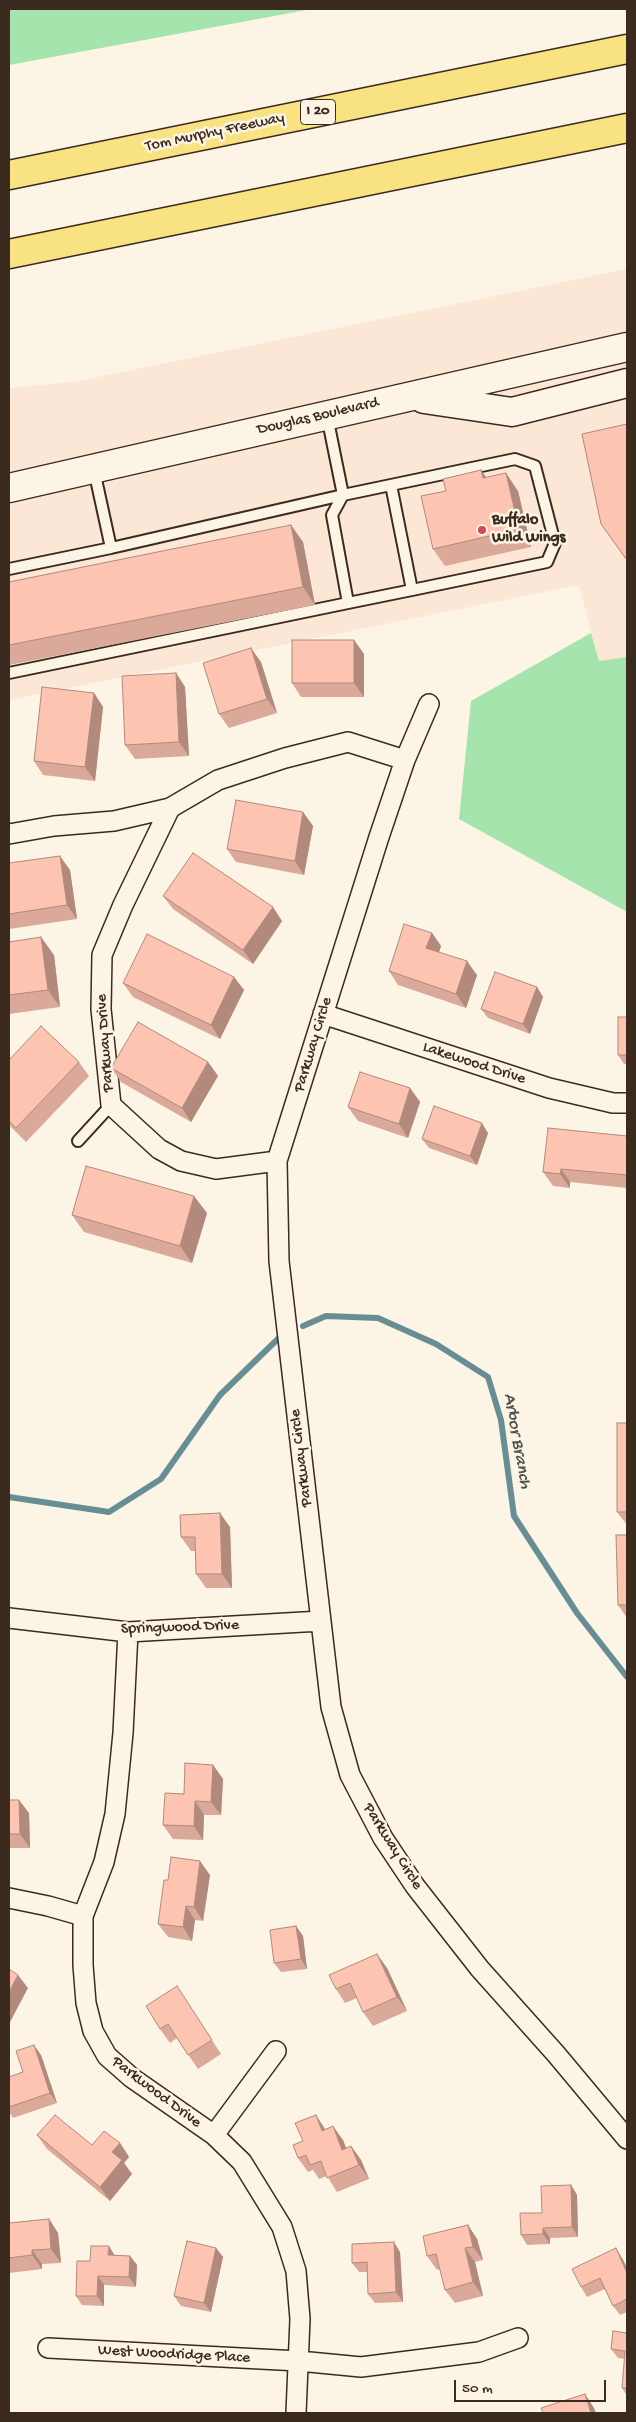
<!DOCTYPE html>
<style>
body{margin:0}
#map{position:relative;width:636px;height:2422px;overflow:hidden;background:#fcf5e5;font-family:"Gochi Hand",sans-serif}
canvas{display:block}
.frame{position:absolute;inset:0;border:10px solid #3b2a1e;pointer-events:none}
.scale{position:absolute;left:454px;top:2380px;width:152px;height:22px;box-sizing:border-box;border:2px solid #3b2a1e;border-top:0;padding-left:6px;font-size:15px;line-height:18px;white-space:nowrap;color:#3b2a1e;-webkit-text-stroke:4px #fcf5e5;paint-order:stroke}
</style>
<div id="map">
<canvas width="636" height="2422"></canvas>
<div class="frame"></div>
<div class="scale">50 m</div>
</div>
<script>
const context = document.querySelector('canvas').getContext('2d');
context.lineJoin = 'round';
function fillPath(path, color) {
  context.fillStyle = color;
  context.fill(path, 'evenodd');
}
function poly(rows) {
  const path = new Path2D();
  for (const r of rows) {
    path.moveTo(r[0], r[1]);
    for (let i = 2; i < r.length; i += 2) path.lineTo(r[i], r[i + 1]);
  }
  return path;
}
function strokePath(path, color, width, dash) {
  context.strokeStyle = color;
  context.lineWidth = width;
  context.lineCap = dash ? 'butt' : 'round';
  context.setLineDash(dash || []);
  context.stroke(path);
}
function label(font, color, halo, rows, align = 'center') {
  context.font = font + ' "Gochi Hand",sans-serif';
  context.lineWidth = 5;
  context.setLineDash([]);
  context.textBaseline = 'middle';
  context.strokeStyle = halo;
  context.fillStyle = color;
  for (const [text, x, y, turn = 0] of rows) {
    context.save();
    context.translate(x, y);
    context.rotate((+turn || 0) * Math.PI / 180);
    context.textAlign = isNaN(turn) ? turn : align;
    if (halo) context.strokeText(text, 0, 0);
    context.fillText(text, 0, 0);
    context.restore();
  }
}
const built = poly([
 [627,269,627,657,599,661,579,585,9,700,9,388,73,382]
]);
const green = poly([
 [9,9,312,9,9,65],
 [591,633,599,661,627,657,627,912,459,819,471,701]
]);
const stream = poly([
 [303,1326,326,1316,378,1318,436,1344,488,1377,501,1420,514,1516,577,1613,627,1677],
 [9,1497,109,1512,161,1479,220,1395,283,1334]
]);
const service = poly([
 [391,485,412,590,547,562,555,543,535,466,515,459,343,495,332,515,348,603,412,590],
 [111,548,343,495,327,416],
 [9,569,111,548,94,470],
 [9,673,348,603],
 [78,1141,111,1105]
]);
const minor = poly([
 [429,704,405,760,379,837,277,1161,279,1261,331,1707,350,1775,383,1838,415,1886,480,1969,556,2054,627,2139],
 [9,834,54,826,114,821,170,808],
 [323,1014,549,1088,613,1103,627,1103],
 [277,1161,216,1169,181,1161,159,1149,111,1105,101,1009,102,955,123,905,170,808,218,780,285,758,348,742,405,760],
 [9,1618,128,1632,321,1621],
 [128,1632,123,1733,115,1814,104,1862,83,1916,83,1965,86,2003,93,2031,107,2056,132,2078,214,2135,242,2162,282,2227,296,2271,300,2319,296,2413],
 [9,1898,48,1906,83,1916],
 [214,2135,276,2051],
 [48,2348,299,2361,361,2367,479,2352,518,2338]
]);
const secondary = poly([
 [424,399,512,412,627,383],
 [9,488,627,347]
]);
const motorway = poly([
 [9,175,627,49],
 [9,254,627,128]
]);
const wall = poly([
 [627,424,627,561,601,524],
 [486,477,518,491,531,547,445,566,433,549,446,491],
 [303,542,315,605,9,665,9,582],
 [354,640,364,654,364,697,301,697,292,683],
 [261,662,277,713,229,728,219,714],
 [176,673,185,687,189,756,135,759,125,745],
 [94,693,103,707,95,781,43,775,34,761],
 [303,812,313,826,304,875,236,862,227,849],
 [9,863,70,870,77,919,9,929],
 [163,896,282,921,253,964,173,909],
 [432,933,441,946,439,952,477,975,466,1008,398,985,389,971],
 [9,942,54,955,60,1007,9,1014],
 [234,977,244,990,220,1039,133,997,123,983],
 [537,987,543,997,530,1034,488,1018,481,1009],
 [627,1017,627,1064,624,1064,618,1055],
 [9,1060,79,1062,89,1076,26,1142,9,1125],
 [208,1062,218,1076,191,1122,121,1082,111,1068],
 [410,1088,420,1102,408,1138,358,1121,348,1107],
 [488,1133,477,1165,429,1148,422,1139],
 [627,1136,627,1188,570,1182,570,1188,553,1186,543,1172],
 [207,1213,192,1263,84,1232,72,1215],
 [627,1423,627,1525,617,1512],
 [230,1527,232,1588,206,1588,196,1574,195,1551,191,1551,181,1537],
 [627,1535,627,1618,618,1605],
 [213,1765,223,1779,221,1815,204,1815,203,1840,173,1839,163,1825,184,1794],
 [9,1800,29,1813,30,1848,9,1848],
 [210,1875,203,1921,195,1920,192,1941,168,1937,158,1924,168,1880],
 [296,1926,303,1936,307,1969,281,1972,274,1963],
 [387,1968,407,2011,373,2026,363,2012,357,1998,345,2003,336,1989,329,1975],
 [186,2000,221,2054,198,2069,177,2038,170,2043,160,2029],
 [41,2055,57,2103,13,2118,9,2112,9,2077,23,2072],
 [325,2129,343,2140,346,2148,351,2146,361,2160,369,2179,337,2192,327,2176,319,2179,313,2170,308,2172,298,2158,303,2141],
 [37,2135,92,2145,120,2143,129,2157,124,2163,132,2174,110,2201,47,2149],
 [571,2185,577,2195,578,2237,550,2238,550,2244,527,2245,521,2235,542,2213],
 [49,2219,58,2233,61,2263,42,2264,42,2269,9,2273,9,2223],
 [468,2225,477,2239,483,2260,475,2262,483,2296,455,2303,445,2290,440,2269,437,2270,427,2256],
 [216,2248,223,2257,211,2312,181,2306,174,2296],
 [400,2252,403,2302,375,2303,368,2294,367,2272,359,2272,352,2263],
 [115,2255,130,2256,137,2265,136,2287,104,2285,104,2306,82,2305,76,2296,90,2261],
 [622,2258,627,2268,627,2312,620,2315,613,2306,605,2289,587,2297,581,2287],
 [627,2333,627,2396,622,2388,625,2359,618,2358,611,2349]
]);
const shadedWall = poly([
 [481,470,494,488,483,478],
 [506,473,518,491,531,547,519,529],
 [291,525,303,542,315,605,303,587],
 [354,640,364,654,364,697,354,683],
 [251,648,261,662,277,713,267,699],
 [176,673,185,687,189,756,179,742],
 [94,693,103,707,95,781,85,767],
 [303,812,313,826,304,875,295,861],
 [60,856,70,870,77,919,67,905],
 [273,907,282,921,253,964,243,950],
 [432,933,441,946,436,961,426,948],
 [41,937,54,955,60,1007,48,990],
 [467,961,477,975,466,1008,456,994],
 [234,977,244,990,220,1039,211,1025],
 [537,987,543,997,530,1034,523,1024],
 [208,1062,218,1076,191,1122,182,1108],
 [410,1088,420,1102,408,1138,399,1124],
 [482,1123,488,1133,477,1165,470,1156],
 [561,1169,570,1182,570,1188,560,1174],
 [194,1196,207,1213,192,1263,180,1246],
 [220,1513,230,1527,232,1588,222,1574],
 [213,1765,223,1779,221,1815,211,1802],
 [19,1800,29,1813,30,1848,20,1834],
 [195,1801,204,1815,203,1840,194,1826],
 [200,1861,210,1875,203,1921,194,1907],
 [186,1906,195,1920,192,1941,183,1927],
 [296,1926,303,1936,307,1969,301,1959],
 [377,1954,387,1968,407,2011,397,1997],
 [18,1975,28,1988,9,2024,9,1992],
 [34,2045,41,2055,57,2103,50,2093],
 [316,2115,325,2129,322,2131],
 [333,2126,343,2140,352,2164,342,2150],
 [120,2143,129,2157,124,2163,132,2174,110,2201,100,2187,112,2152],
 [351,2146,361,2160,369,2179,359,2165],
 [571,2185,577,2195,578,2237,572,2227],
 [49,2219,58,2233,61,2263,51,2249],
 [468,2225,477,2239,483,2260,473,2247],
 [543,2228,550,2238,550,2244,543,2234],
 [394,2242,400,2252,403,2302,396,2292],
 [109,2246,115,2256,108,2255],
 [216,2248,223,2257,211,2312,204,2303],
 [465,2248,475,2262,483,2296,473,2282],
 [616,2248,622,2258,627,2268,627,2273],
 [32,2250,42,2264,42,2269,32,2255],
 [130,2256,137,2265,136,2287,129,2277],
 [98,2276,104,2285,104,2306,97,2296],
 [585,2394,594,2408,596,2413,591,2413]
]);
const building = poly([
 [627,424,627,560,601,524,582,434,627,424],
 [481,470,483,478,506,473,519,529,433,549,421,496,446,491,443,479,481,470],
 [291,525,303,587,9,645,9,582,291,525],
 [292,640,354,640,354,683,292,683,292,640],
 [251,648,267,699,219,714,203,663,251,648],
 [176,673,179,742,125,745,122,676,176,673],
 [42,687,94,693,85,767,34,761,42,687],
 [236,800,303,812,295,861,227,849,236,800],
 [193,853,273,907,243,950,163,896,193,853],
 [60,856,67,905,9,914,9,863,60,856],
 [404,924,432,933,426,948,467,961,456,994,389,971,404,924],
 [147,934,234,977,211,1025,123,983,147,934],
 [41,937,48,990,9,995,9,942,41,937],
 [495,972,537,987,523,1024,481,1009,495,972],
 [618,1017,627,1017,627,1055,618,1055,618,1017],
 [138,1022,208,1062,182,1108,111,1068,138,1022],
 [41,1026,79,1062,16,1128,9,1121,9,1060,41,1026],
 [360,1072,410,1088,399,1124,348,1107,360,1072],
 [434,1106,482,1123,470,1156,422,1139,434,1106],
 [548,1128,627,1136,627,1175,561,1169,560,1174,543,1172,548,1128],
 [86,1166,194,1196,180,1246,72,1215,86,1166],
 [617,1423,627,1423,627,1512,617,1512,617,1423],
 [220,1513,222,1574,196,1574,195,1537,181,1537,180,1515,220,1513],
 [616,1535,627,1535,627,1605,618,1605,616,1535],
 [185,1763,213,1765,211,1802,195,1801,194,1826,163,1825,165,1793,184,1794,185,1763],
 [9,1800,19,1800,20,1834,9,1834,9,1800],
 [171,1857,200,1861,194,1907,186,1906,183,1927,158,1924,164,1880,168,1880,171,1857],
 [296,1926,301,1959,274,1963,270,1930,296,1926],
 [377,1954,397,1997,363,2012,350,1983,336,1989,329,1975,377,1954],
 [9,1969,18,1975,9,1992,9,1969],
 [177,1986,212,2040,188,2055,168,2024,160,2029,146,2006,177,1986],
 [34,2045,50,2093,9,2107,9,2077,23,2072,16,2051,34,2045],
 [55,2115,92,2145,104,2131,120,2143,112,2152,122,2160,100,2187,37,2135,55,2115],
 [316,2115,322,2131,333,2126,342,2150,351,2146,359,2165,327,2178,321,2161,310,2165,306,2155,298,2158,293,2145,303,2141,295,2123,316,2115],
 [571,2185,572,2227,543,2228,543,2234,521,2235,520,2213,542,2213,541,2186,571,2185],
 [49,2219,51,2249,32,2250,32,2255,9,2258,9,2223,49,2219],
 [468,2225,473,2247,465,2248,473,2282,445,2290,436,2254,427,2256,423,2236,468,2225],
 [187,2241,216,2248,204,2303,174,2296,187,2241],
 [394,2242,396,2292,368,2294,367,2262,352,2263,352,2244,394,2242],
 [91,2246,109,2246,108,2255,130,2256,129,2277,98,2276,97,2296,76,2296,77,2261,90,2261,91,2246],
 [616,2248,627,2273,627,2299,613,2306,600,2278,581,2287,572,2269,616,2248],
 [613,2331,627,2333,627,2388,622,2388,625,2351,611,2349,613,2331],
 [585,2394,591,2413,543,2413,541,2408,585,2394]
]);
const markers = [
 [482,530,5,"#d1495b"]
];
const shields = [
 [318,112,35]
];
const shieldNames = [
 ["I 20",318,112]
];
const streetNames = [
 ["Tom Murphy Freeway",215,133,-12],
 ["Douglas Boulevard",318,417,-13],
 ["Parkway Drive",106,1043,-94],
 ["Parkway Circle",314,1045,-73],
 ["Lakewood Drive",474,1064,18],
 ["Parkway Circle",302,1458,-97],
 ["Springwood Drive",180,1628,-2],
 ["Parkway Circle",392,1847,58],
 ["Parkwood Drive",156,2093,37],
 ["West Woodridge Place",174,2355,3]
];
const poiNames = [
 ["Buffalo",492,521],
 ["Wild Wings",492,539]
];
const waterNames = [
 ["Arbor Branch",516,1441,80]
];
fillPath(built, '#fce6d6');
fillPath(green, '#a5e4ac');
strokePath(stream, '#678e95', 6);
strokePath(service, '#3b2a1e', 14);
strokePath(minor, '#3b2a1e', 22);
strokePath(secondary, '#3b2a1e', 31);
strokePath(motorway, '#3b2a1e', 31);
strokePath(service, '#fcf5e5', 10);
strokePath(minor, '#fcf5e5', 19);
strokePath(secondary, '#fcf5e5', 28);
strokePath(motorway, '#f8e281', 28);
fillPath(wall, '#daa999');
fillPath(shadedWall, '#b1897d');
fillPath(building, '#fdc4b2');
strokePath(building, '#b1897d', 1);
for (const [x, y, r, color] of markers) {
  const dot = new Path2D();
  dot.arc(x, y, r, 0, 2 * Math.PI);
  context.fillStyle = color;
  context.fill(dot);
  strokePath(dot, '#fcf5e5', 2);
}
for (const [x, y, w] of shields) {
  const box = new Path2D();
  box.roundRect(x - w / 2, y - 12.5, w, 25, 4);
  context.fillStyle = '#fcf5e5';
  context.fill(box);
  strokePath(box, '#3b2a1e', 1);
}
label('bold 15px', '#3b2a1e', null, shieldNames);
label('16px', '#3b2a1e', '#fcf5e5', streetNames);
label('bold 16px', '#3b2a1e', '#fcf5e5', poiNames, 'left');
label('italic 18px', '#4d5450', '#fcf5e5', waterNames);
</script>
